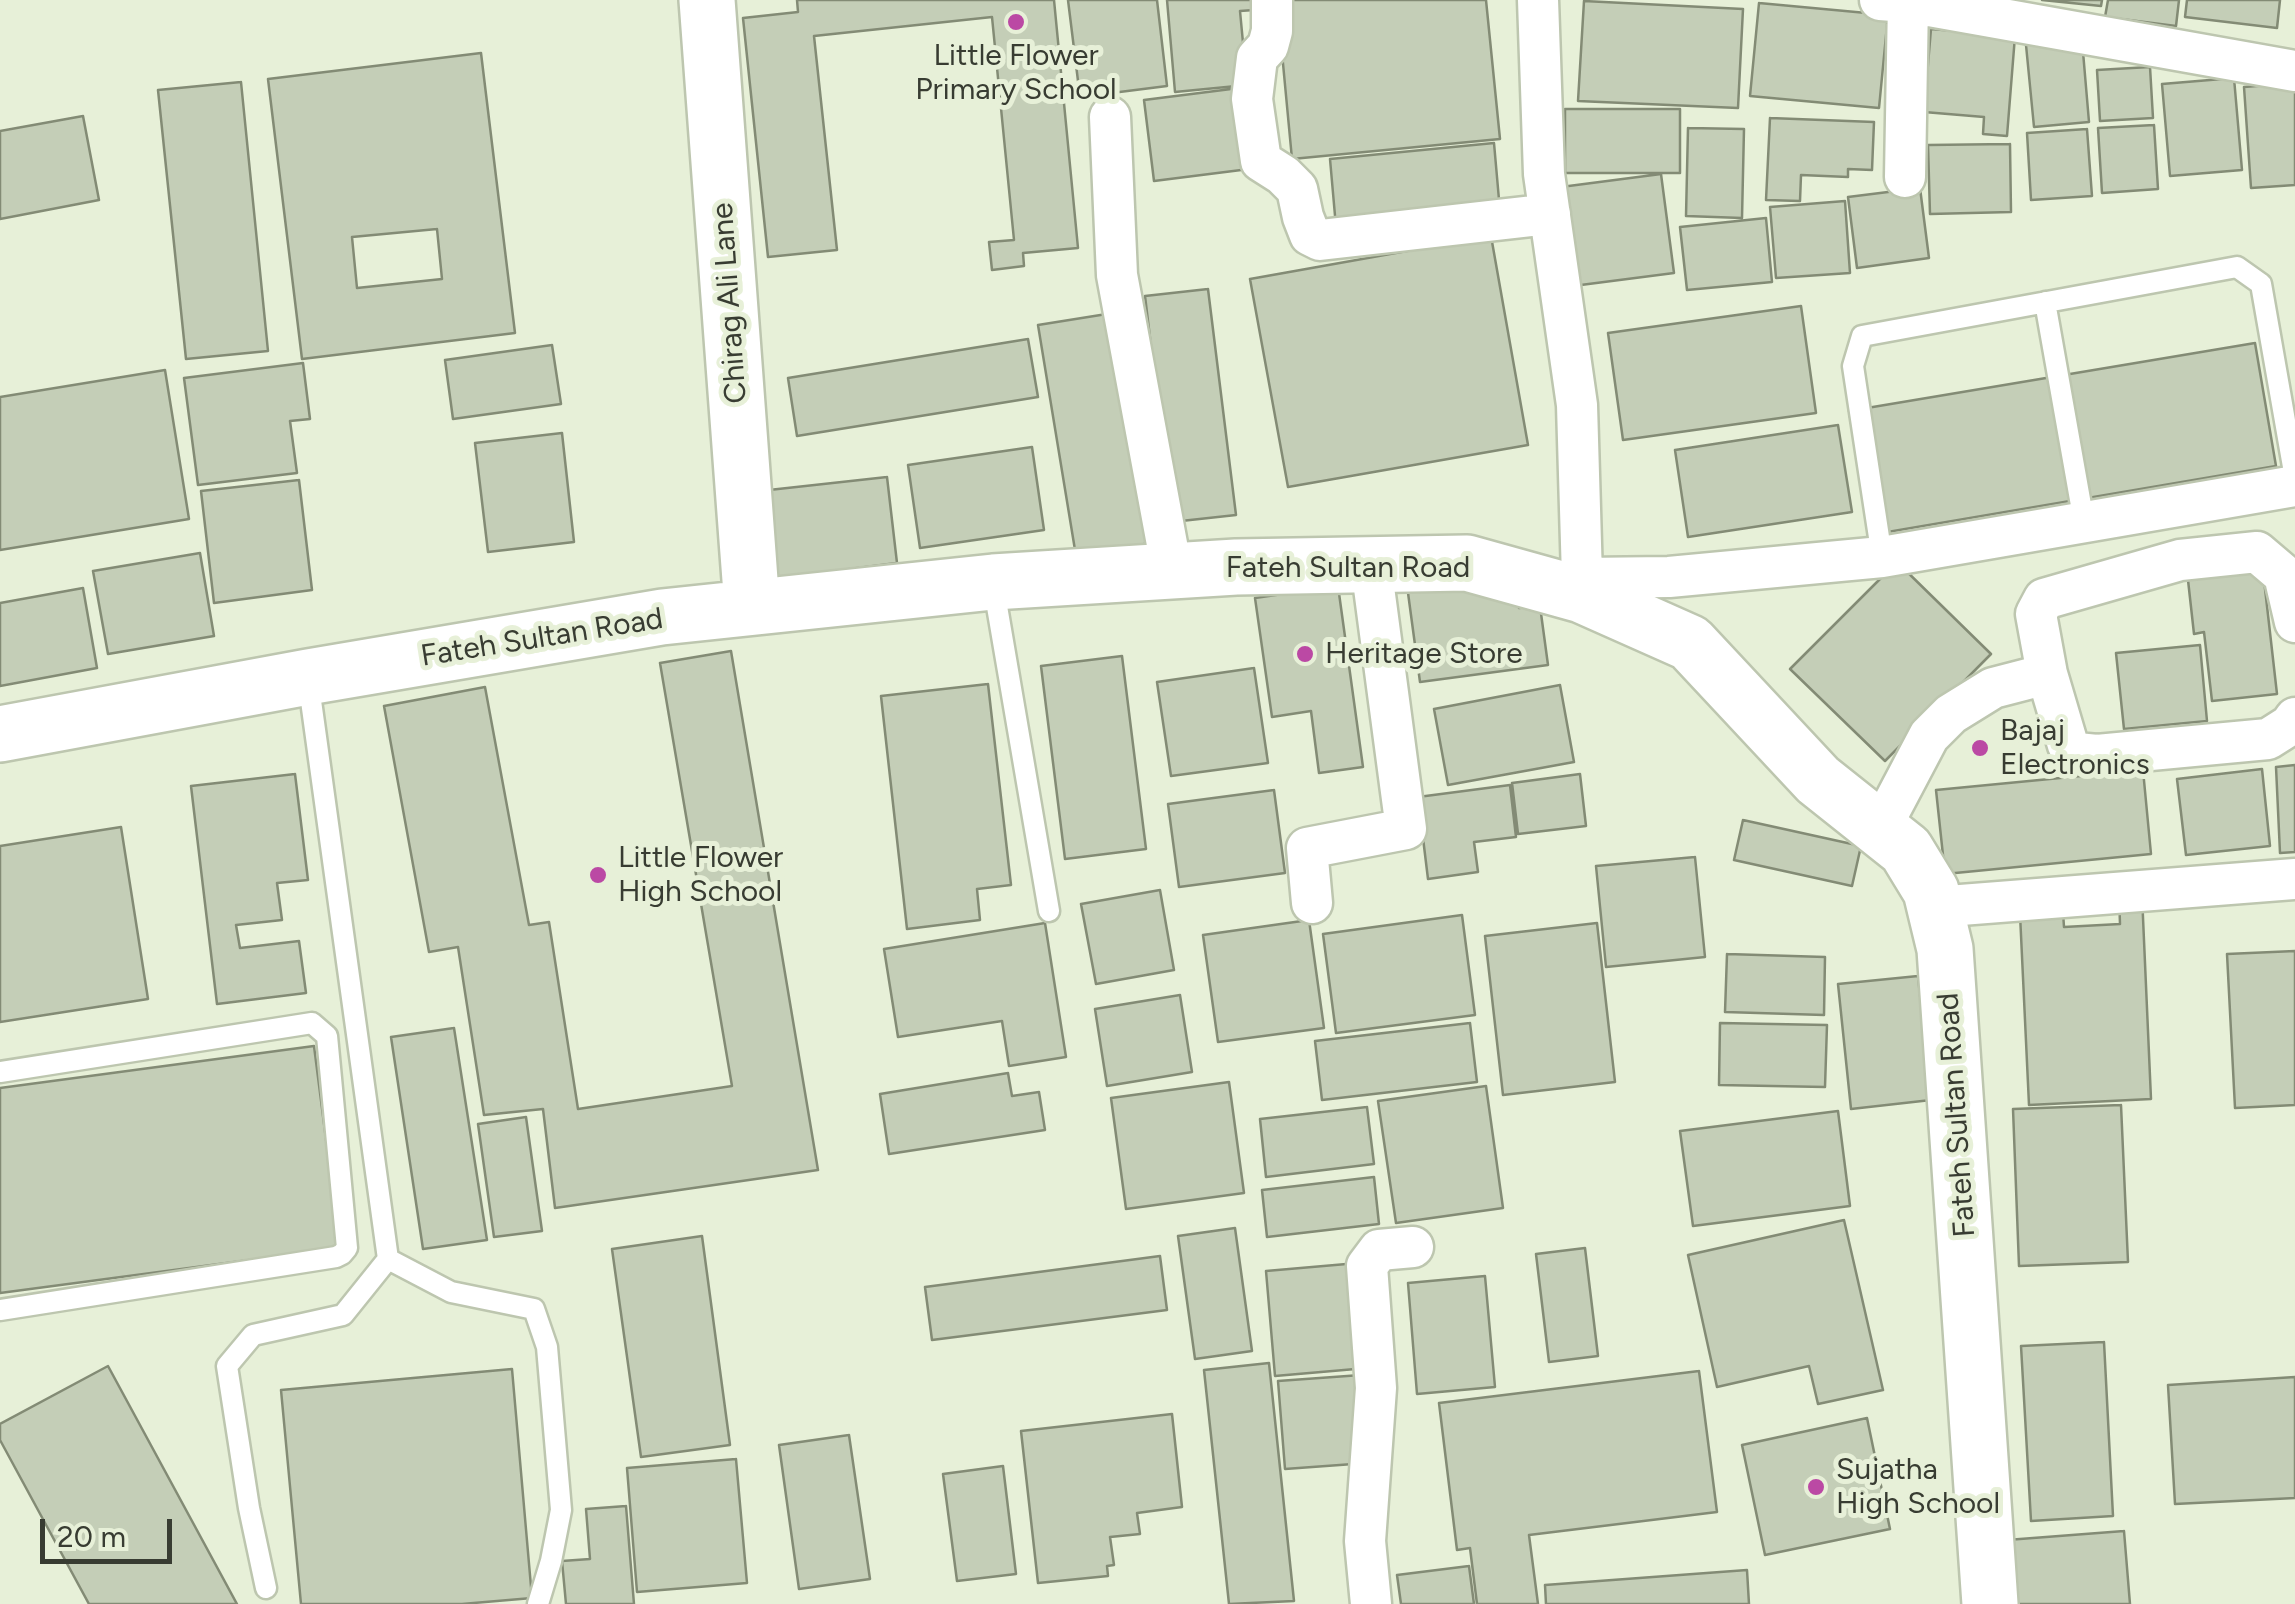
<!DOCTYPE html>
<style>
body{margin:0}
#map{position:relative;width:2295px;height:1604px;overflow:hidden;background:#e7f0d8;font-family:Figtree,sans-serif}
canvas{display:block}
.scale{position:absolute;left:40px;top:1519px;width:132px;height:45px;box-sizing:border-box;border:5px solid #383c32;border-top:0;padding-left:12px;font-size:30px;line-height:35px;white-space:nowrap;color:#383c32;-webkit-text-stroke:8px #e7f0d8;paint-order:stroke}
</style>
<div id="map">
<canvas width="2295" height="1604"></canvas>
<div class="scale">20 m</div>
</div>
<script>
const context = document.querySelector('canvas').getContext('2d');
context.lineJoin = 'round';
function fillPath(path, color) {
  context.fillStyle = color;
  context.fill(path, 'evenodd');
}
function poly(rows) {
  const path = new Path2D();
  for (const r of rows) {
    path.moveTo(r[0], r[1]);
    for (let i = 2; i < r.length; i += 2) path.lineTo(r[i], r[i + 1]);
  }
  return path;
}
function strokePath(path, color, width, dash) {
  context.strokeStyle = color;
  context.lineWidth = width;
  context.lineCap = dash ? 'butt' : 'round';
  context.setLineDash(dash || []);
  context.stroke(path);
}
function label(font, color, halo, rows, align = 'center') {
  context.font = font + ' Figtree,sans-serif';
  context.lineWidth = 10;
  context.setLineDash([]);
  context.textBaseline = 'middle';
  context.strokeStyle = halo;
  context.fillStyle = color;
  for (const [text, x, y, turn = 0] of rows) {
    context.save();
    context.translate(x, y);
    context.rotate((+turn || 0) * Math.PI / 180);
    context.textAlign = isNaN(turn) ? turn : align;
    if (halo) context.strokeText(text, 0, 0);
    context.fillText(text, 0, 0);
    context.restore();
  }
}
const building = poly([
 [797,0,1054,0,1078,248,1023,253,1024,266,992,270,989,242,1014,240,992,17,814,36,837,250,768,257,743,18,798,12,797,0],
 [1068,0,1157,0,1167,86,1080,97,1068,0],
 [1167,0,1267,0,1268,9,1240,11,1247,85,1175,92,1167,0],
 [1277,0,1486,0,1500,139,1292,159,1277,0],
 [2042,0,2102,0,2101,6,2042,0],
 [2108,0,2179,0,2176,26,2105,17,2108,0],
 [2187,0,2280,0,2277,28,2185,17,2187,0],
 [1584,1,1743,9,1738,108,1578,101,1584,1],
 [1759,3,1888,15,1879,108,1750,96,1759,3],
 [1931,29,2015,36,2007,136,1983,134,1984,117,1924,112,1931,29],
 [2082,40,2089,122,2034,127,2026,45,2082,40],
 [481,53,515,333,302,359,268,79,481,53],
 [437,229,442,279,357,288,352,237,437,229],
 [2150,67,2153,118,2100,121,2097,70,2150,67],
 [2234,78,2242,170,2170,176,2162,84,2234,78],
 [241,82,268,351,186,359,158,90,241,82],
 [2295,83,2295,185,2251,188,2244,87,2295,83],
 [1247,87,1257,168,1154,181,1144,100,1247,87],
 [1565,109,1680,109,1680,173,1565,173,1565,109],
 [83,116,99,200,0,219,0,131,83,116],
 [1770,118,1874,122,1872,170,1848,169,1848,177,1801,175,1800,201,1766,200,1770,118],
 [2154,125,2158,189,2102,193,2098,128,2154,125],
 [1688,128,1744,129,1742,218,1686,216,1688,128],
 [2087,129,2092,196,2031,200,2027,133,2087,129],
 [1494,143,1500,211,1336,227,1330,159,1494,143],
 [2010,144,2011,212,1930,214,1928,145,2010,144],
 [1661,174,1674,273,1573,286,1561,187,1661,174],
 [1920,188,1929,258,1857,268,1848,197,1920,188],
 [1845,201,1850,273,1776,278,1770,207,1845,201],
 [1766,218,1772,282,1687,290,1680,227,1766,218],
 [1491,236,1528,445,1288,487,1250,279,1491,236],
 [1208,289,1236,515,1172,522,1145,296,1208,289],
 [1801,306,1816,413,1623,440,1608,333,1801,306],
 [1113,313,1150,543,1076,556,1038,325,1113,313],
 [1028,339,1038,397,797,436,788,378,1028,339],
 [2255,343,2276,466,1870,535,1849,411,2255,343],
 [552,345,561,404,453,419,445,360,552,345],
 [303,363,310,419,290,421,297,473,198,485,184,378,303,363],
 [165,370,189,519,0,550,0,397,165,370],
 [1838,425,1852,512,1688,537,1675,450,1838,425],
 [562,433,574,542,488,552,475,443,562,433],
 [1032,447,1044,530,920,548,908,465,1032,447],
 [887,477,897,563,771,579,760,491,887,477],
 [299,480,312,590,214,603,201,491,299,480],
 [200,553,214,636,108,654,93,571,200,553],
 [1897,562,1991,654,1885,761,1790,669,1897,562],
 [2263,571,2277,694,2212,701,2204,632,2194,634,2188,580,2263,571],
 [1406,578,1518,601,1519,608,1540,606,1548,665,1420,682,1406,578],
 [1338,586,1363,767,1319,773,1311,711,1272,717,1255,598,1338,586],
 [83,588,97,668,0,686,0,603,83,588],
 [2200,645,2207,721,2124,729,2116,653,2200,645],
 [731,651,818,1170,555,1208,543,1109,484,1115,458,947,429,952,384,706,485,687,529,925,549,922,578,1109,732,1086,660,663,731,651],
 [1122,656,1146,849,1065,859,1041,666,1122,656],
 [1254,668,1268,763,1171,776,1157,682,1254,668],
 [988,684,1011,885,977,889,980,920,907,929,881,696,988,684],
 [1560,685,1574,762,1448,785,1434,709,1560,685],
 [2295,765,2295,852,2280,853,2276,767,2295,765],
 [2262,769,2270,846,2186,855,2177,779,2262,769],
 [2143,770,2151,854,1945,874,1936,790,2143,770],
 [295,774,308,880,277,883,282,920,236,925,240,948,299,941,306,993,217,1004,191,786,295,774],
 [1580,774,1586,826,1518,834,1512,783,1580,774],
 [1510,785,1516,837,1474,842,1478,872,1428,879,1418,797,1510,785],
 [1274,790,1285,873,1179,887,1168,804,1274,790],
 [1743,820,1861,846,1852,886,1734,860,1743,820],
 [121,827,148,999,0,1022,0,846,121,827],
 [1695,857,1705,957,1606,967,1596,866,1695,857],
 [1160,890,1174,970,1096,984,1081,904,1160,890],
 [2142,895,2151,1099,2029,1105,2020,914,2063,912,2064,927,2120,924,2119,896,2142,895],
 [1462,915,1475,1015,1336,1033,1323,934,1462,915],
 [1309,920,1324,1028,1218,1042,1203,935,1309,920],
 [1045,923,1066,1057,1009,1066,1002,1021,898,1037,884,949,1045,923],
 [1597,923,1615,1082,1503,1095,1485,936,1597,923],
 [2295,951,2295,1105,2235,1108,2227,954,2295,951],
 [1727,954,1825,957,1824,1015,1725,1012,1727,954],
 [1918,976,1931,1100,1851,1109,1838,984,1918,976],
 [1180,995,1192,1072,1107,1086,1095,1009,1180,995],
 [1470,1023,1477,1082,1322,1100,1315,1041,1470,1023],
 [1720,1023,1827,1025,1825,1087,1719,1085,1720,1023],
 [454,1028,487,1240,423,1249,391,1037,454,1028],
 [314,1046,340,1248,0,1293,0,1088,314,1046],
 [1008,1073,1012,1096,1039,1092,1045,1130,889,1154,880,1094,1008,1073],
 [1229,1082,1244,1193,1126,1209,1111,1098,1229,1082],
 [1486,1086,1503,1208,1396,1223,1378,1101,1486,1086],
 [2121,1105,2128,1262,2019,1266,2013,1109,2121,1105],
 [1367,1107,1374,1164,1266,1177,1260,1119,1367,1107],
 [1838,1111,1850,1206,1693,1226,1680,1131,1838,1111],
 [526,1117,542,1231,494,1237,478,1124,526,1117],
 [1374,1177,1379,1224,1267,1237,1262,1190,1374,1177],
 [1844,1220,1883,1390,1818,1404,1809,1366,1717,1387,1688,1255,1844,1220],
 [1235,1228,1252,1351,1195,1359,1178,1236,1235,1228],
 [702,1236,730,1445,641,1457,612,1249,702,1236],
 [1585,1248,1598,1356,1549,1362,1536,1254,1585,1248],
 [1160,1256,1167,1310,932,1340,925,1287,1160,1256],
 [1358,1263,1367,1368,1275,1376,1266,1271,1358,1263],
 [1485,1276,1495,1387,1417,1394,1408,1283,1485,1276],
 [2104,1342,2113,1516,2031,1521,2021,1346,2104,1342],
 [1269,1363,1294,1601,1229,1604,1204,1370,1269,1363],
 [108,1366,237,1604,89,1604,0,1440,0,1424,108,1366],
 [512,1369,532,1598,462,1604,301,1604,281,1390,512,1369],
 [1699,1371,1717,1512,1529,1535,1538,1604,1477,1604,1470,1548,1457,1550,1439,1403,1699,1371],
 [1361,1375,1367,1463,1285,1469,1278,1381,1361,1375],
 [2295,1377,2295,1498,2175,1504,2168,1385,2295,1377],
 [1172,1414,1182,1507,1137,1513,1140,1534,1110,1537,1114,1565,1107,1566,1108,1576,1038,1583,1021,1431,1172,1414],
 [1867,1418,1890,1529,1765,1555,1742,1445,1867,1418],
 [849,1435,870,1579,799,1589,779,1445,849,1435],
 [736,1459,747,1583,637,1592,627,1468,736,1459],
 [1003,1466,1016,1574,957,1581,943,1474,1003,1466],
 [626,1506,634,1604,566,1604,562,1561,590,1559,586,1509,626,1506],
 [2124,1531,2130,1604,2011,1604,2007,1540,2124,1531],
 [1469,1566,1474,1604,1401,1604,1397,1575,1469,1566],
 [1747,1570,1749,1604,1546,1604,1545,1585,1747,1570]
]);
const lane = poly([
 [2045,302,2084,522],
 [1882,557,1853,366,1862,336,2237,267,2261,284,2295,478],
 [993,583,1049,911],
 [0,1072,312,1023,327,1036,347,1248,342,1254,336,1257,0,1310],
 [388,1259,451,1292,534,1309,547,1347,561,1510,551,1561,538,1604],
 [266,1588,249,1508,227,1366,253,1335,343,1315,388,1259,308,679]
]);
const street = poly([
 [1272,0,1272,31,1268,46,1257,58,1252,99,1261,161,1283,175,1297,189,1303,217,1310,235,1320,240,1550,214],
 [1538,0,1544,174,1577,405,1582,578,1669,577,1882,557,2295,486],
 [1880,0,1907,2,2295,71],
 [1110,117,1117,275,1172,571],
 [1905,177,1908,0],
 [2295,622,2284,575,2257,552,2180,560,2044,599,2036,614,2047,674,2068,745,2077,753,2097,755,2268,739,2290,725,2295,718],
 [1880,829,1929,736,1951,714,1993,688,2047,674],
 [1312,903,1307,848,1406,829,1371,565],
 [1935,907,2295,879],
 [1371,1604,1365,1541,1376,1388,1367,1266,1379,1250,1413,1247]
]);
const secondary = poly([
 [707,0,752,607],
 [0,734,308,677,662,617,993,582,1236,567,1467,563,1582,595,1690,643,1818,780,1906,850,1931,891,1945,949,1990,1604]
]);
const markers = [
 [1016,22,10,"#bb49a4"],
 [1305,654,10,"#bb49a4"],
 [1980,748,10,"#bb49a4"],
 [598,875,10,"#bb49a4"],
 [1816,1487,10,"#bb49a4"]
];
const poiNames = [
 ["Little Flower",1016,56,"center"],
 ["Primary School",1016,90,"center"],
 ["Heritage Store",1325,654],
 ["Bajaj",2000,731],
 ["Electronics",2000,765],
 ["Little Flower",618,858],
 ["High School",618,892],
 ["Sujatha",1836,1470],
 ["High School",1836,1504]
];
const streetNames = [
 ["Chirag Ali Lane",730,303,-94],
 ["Fateh Sultan Road",1348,568],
 ["Fateh Sultan Road",542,638,-9],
 ["Fateh Sultan Road",1957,1115,-94]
];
fillPath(building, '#c4ceb7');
strokePath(building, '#838b75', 2.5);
strokePath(lane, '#bdc6af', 25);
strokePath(street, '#bdc6af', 45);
strokePath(secondary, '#bdc6af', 60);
strokePath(lane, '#fff', 20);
strokePath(street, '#fff', 40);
strokePath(secondary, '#fff', 55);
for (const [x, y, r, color] of markers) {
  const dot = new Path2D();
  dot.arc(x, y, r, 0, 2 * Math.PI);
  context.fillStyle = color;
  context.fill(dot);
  strokePath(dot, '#e7f0d8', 4);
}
label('30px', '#383c32', '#e7f0d8', poiNames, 'left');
label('30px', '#383c32', '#e7f0d8', streetNames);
</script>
